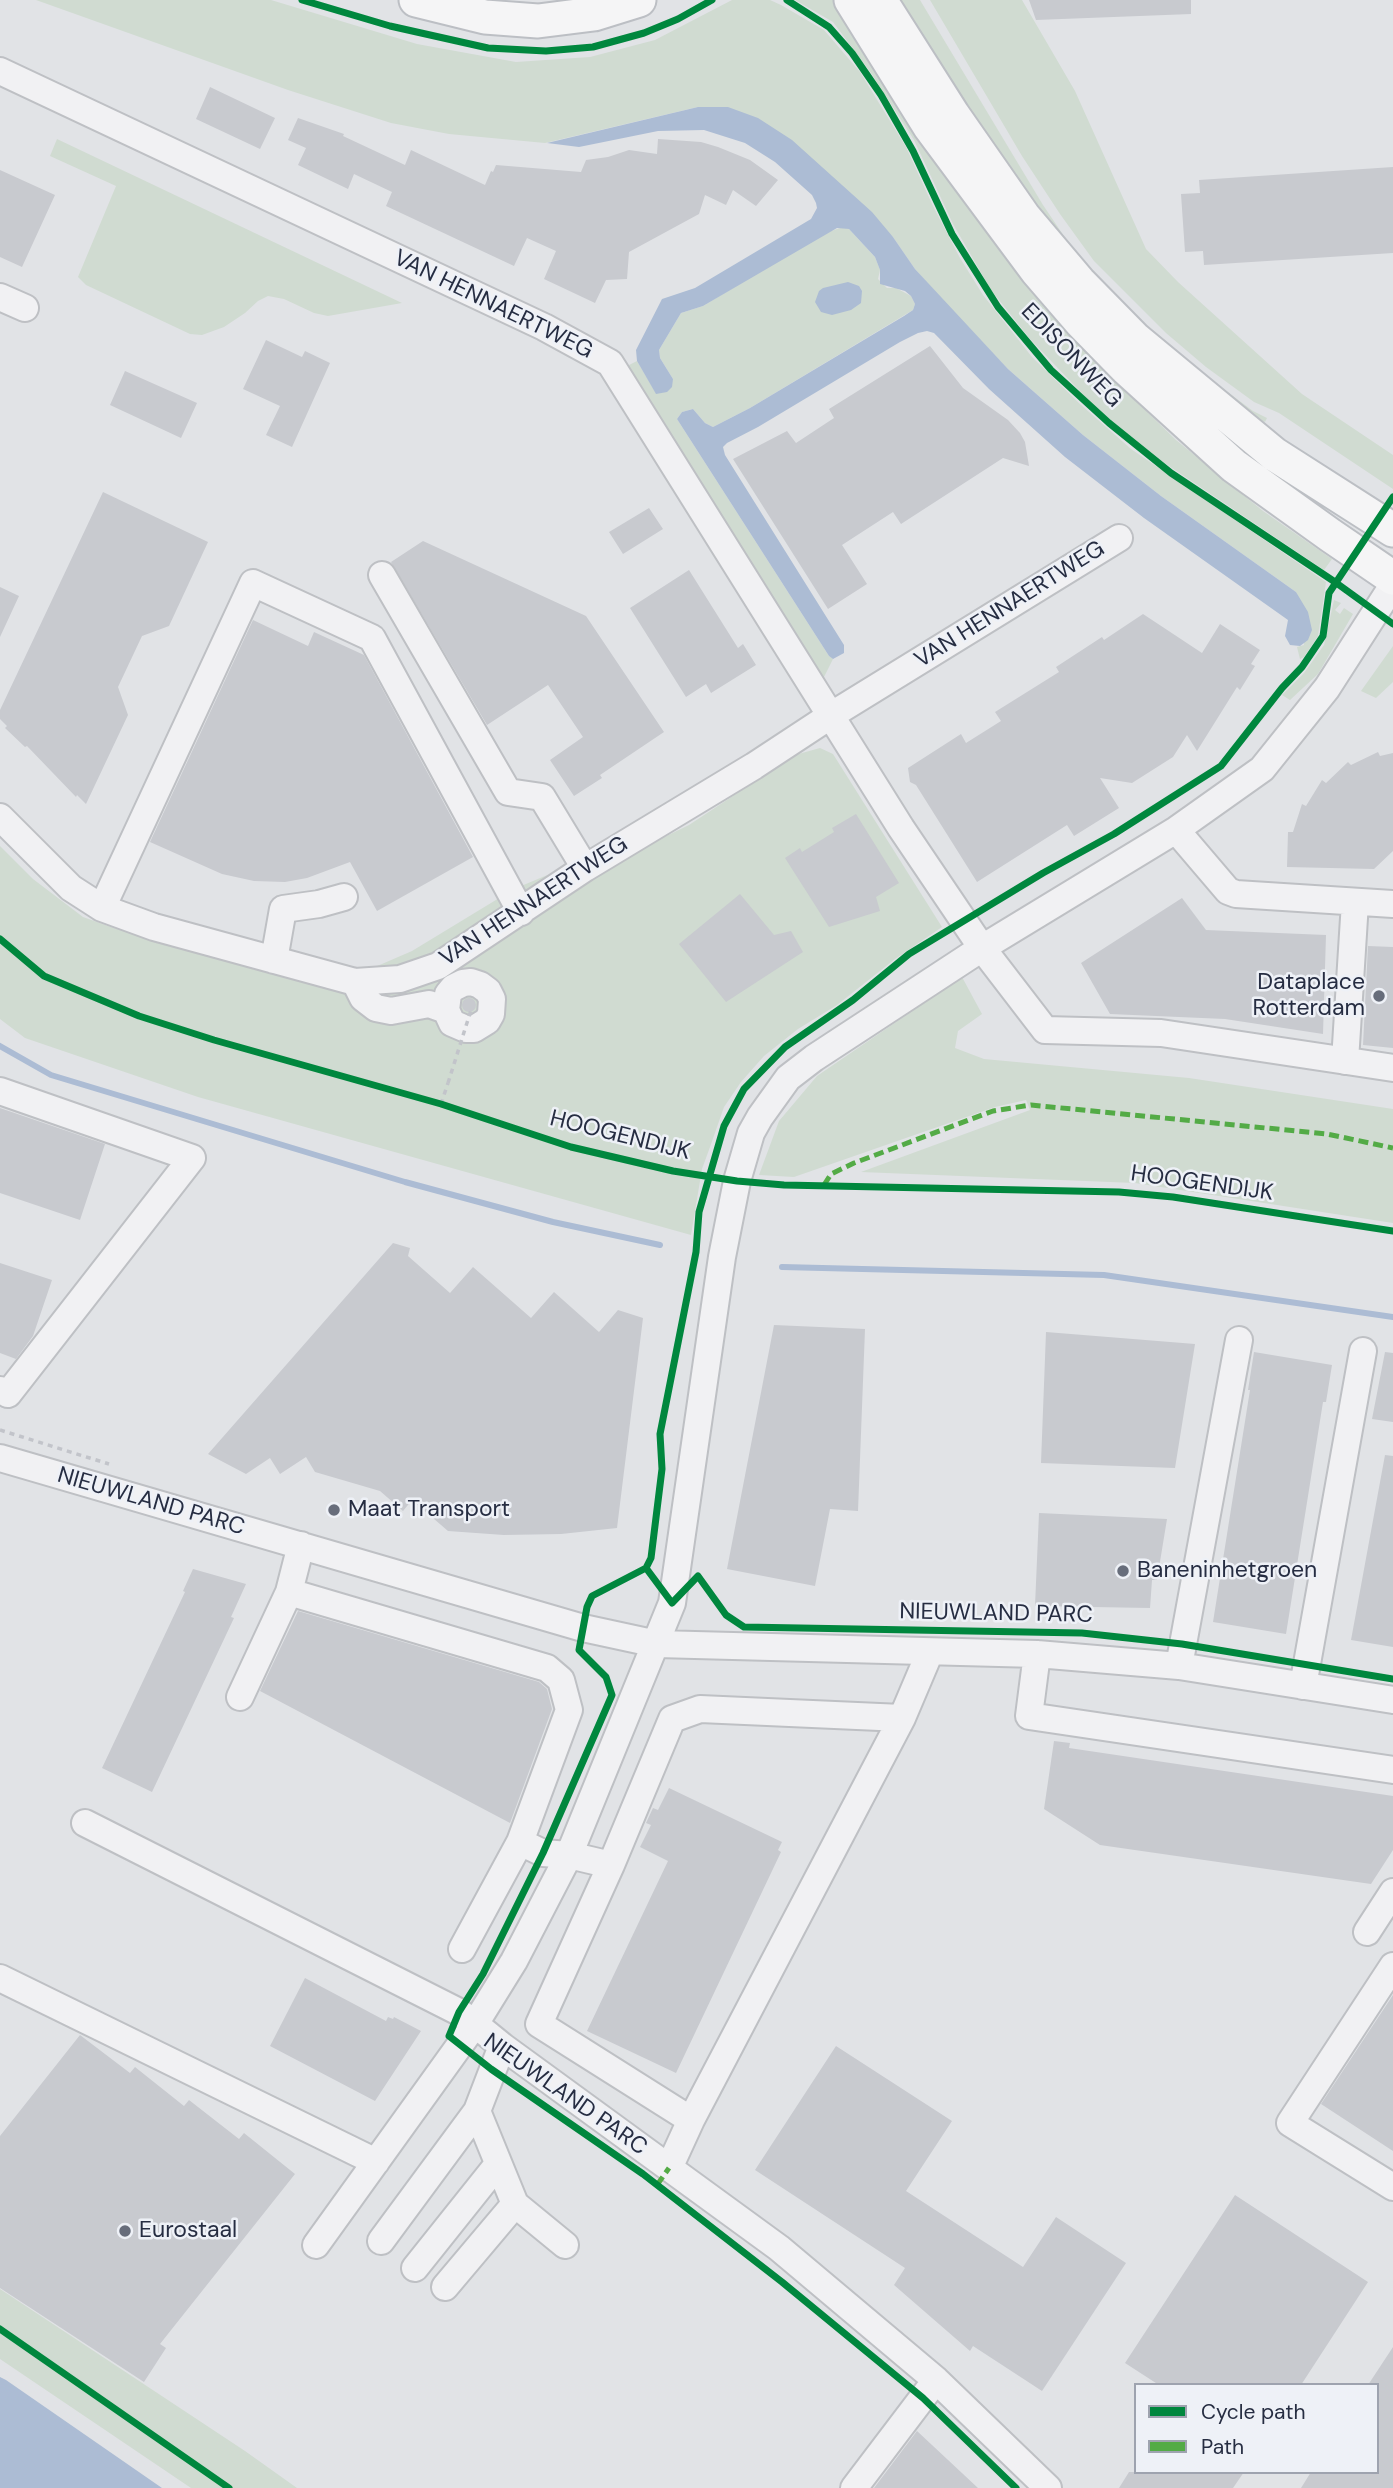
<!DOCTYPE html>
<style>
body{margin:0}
#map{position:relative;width:1393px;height:2488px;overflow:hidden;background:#e1e3e6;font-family:"DM Sans",sans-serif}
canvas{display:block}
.legend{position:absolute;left:1134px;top:2383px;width:245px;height:91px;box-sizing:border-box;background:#eef1f7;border:2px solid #9ea3af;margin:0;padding:9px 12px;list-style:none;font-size:21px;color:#262d42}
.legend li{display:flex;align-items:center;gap:14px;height:35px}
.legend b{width:35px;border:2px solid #9ea3af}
</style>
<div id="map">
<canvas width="1393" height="2488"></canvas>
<ul class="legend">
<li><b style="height:9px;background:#00873e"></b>Cycle path</li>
<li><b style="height:9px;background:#53ab46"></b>Path</li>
</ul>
</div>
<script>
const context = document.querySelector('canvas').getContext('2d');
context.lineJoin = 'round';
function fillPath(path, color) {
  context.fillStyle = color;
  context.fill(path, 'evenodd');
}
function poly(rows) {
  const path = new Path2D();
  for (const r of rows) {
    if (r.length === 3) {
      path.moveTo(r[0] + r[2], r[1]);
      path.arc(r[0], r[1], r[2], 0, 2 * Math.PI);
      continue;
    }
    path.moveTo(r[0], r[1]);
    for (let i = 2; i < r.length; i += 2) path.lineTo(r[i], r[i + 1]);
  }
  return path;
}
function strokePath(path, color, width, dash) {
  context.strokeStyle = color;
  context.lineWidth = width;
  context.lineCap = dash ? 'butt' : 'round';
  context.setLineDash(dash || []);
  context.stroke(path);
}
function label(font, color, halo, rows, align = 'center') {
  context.font = font + ' "DM Sans",sans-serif';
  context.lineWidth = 5;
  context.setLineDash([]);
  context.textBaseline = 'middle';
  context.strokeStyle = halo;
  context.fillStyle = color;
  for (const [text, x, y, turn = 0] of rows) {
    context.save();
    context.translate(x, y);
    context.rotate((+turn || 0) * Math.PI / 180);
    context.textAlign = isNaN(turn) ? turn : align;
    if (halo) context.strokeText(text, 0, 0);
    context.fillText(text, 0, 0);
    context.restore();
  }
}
const green = poly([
 [36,0,271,0,417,44,516,62,590,57,655,40,732,0,770,0,781,5,824,30,860,72,906,147,933,206,960,258,983,295,1032,357,1080,404,1131,449,1326,582,1318,636,1304,657,1300,659,1297,647,1304,645,1296,592,1161,496,1083,435,1008,369,951,310,915,269,893,237,698,107,545,143,449,134,391,123,288,90],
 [795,0,843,0,1137,402,1176,440,1263,511,1332,559,1324,570,1163,462,1098,410,1030,339,991,290,953,224,914,140,871,73,833,22],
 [893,0,920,0,1043,205,1070,245,1095,274,1118,300,1189,363,1253,411,1267,418,1265,422,1247,415,1194,375,1134,323,1091,280,1034,213,964,110],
 [930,0,1022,0,1075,91,1146,249,1178,282,1302,394,1393,455,1393,489,1279,413,1254,402,1206,367,1166,333,1094,261,1060,214,1022,156],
 [57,139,402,303,328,316,314,313,284,299,268,296,258,301,245,313,224,327,202,335,190,334,86,285,78,277,116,186,50,156],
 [843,227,849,229,875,257,880,270,878,279,887,288,896,288,911,296,915,304,913,310,750,408,713,427,705,423,693,409,682,412,677,419,829,656,833,659,822,681,641,395,636,378,627,366,637,361,656,393,673,379,660,358,659,350,681,313,703,306,822,234],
 [1334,600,1341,603,1335,610,1340,614,1344,608,1353,614,1318,674,1290,700,1282,695,1304,673,1324,645],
 [1393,646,1393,682,1376,698,1361,691],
 [820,748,833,754,942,927,895,959,837,1005,798,1029,764,1056,741,1082,724,1107,710,1147,702,1169,691,1235,198,1097,25,1038,0,1019,0,846,33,879,83,917,111,927,266,972,294,978,331,976,375,967,412,951,514,889,545,876,652,843,689,825,795,755],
 [962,977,982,1014,958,1031,955,1048,984,1059,1189,1078,1393,1109,1393,1223,1135,1183,861,1172,1030,1110,1026,1100,995,1107,794,1177,759,1175,779,1121,817,1076],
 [0,2289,245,2451,297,2488,191,2488,0,2359]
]);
const water = poly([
 [698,107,728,107,758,118,792,140,872,212,893,237,915,269,1008,369,1083,435,1161,496,1296,592,1308,612,1312,630,1308,640,1300,646,1290,645,1285,636,1288,620,1144,518,1065,457,989,389,934,333,927,331,918,333,900,342,758,427,727,443,723,447,725,455,844,645,844,653,833,659,829,656,677,419,682,412,693,409,705,423,713,427,750,408,904,316,913,310,915,304,911,296,905,291,880,284,880,270,875,257,849,229,837,228,703,306,681,313,659,350,660,358,673,379,672,387,667,392,656,394,637,361,636,350,662,299,695,288,811,219,817,208,816,203,812,195,775,162,745,143,704,130,658,131,579,147,547,143],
 [848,282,859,286,862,291,861,303,851,310,832,315,821,312,815,302,819,291,823,288],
 [0,2377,6,2380,162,2488,0,2488]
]);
const stream = poly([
 [0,1046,51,1075,405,1182,553,1222,660,1245],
 [782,1267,1104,1275,1393,1317]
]);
const building = poly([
 [1029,0,1191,0,1191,14,1036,20],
 [210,87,275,118,260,149,196,119],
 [298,118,344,134,343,136,405,165,411,150,485,185,491,171,493,172,496,165,581,172,586,160,608,157,629,150,657,154,658,139,701,142,718,147,750,160,778,180,756,206,733,190,726,205,705,195,699,214,629,252,627,279,606,280,595,303,544,279,556,251,527,238,514,266,386,206,392,192,354,174,348,189,298,165,306,148,288,140],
 [1393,167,1393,253,1204,265,1203,251,1185,252,1181,194,1200,193,1199,180],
 [0,170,55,195,22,267,0,257],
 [266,340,302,357,305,351,330,363,292,447,266,435,280,406,243,389],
 [930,346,963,388,1008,420,1020,433,1025,442,1029,466,1003,458,901,524,893,512,842,545,867,584,828,609,733,459,787,431,796,443,834,418,829,409],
 [125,371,197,403,181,438,110,405],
 [103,492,208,542,169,626,142,636,118,687,128,715,86,804,77,795,76,797,27,746,25,747,5,728,7,726,0,719,0,710],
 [649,508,663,529,623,554,609,532],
 [423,541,586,616,664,732,600,775,602,778,574,796,550,760,583,737,548,685,487,725,391,562],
 [689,570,738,648,743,644,756,665,711,693,706,684,686,697,630,608],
 [0,587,19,596,0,637],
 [1143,614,1202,653,1220,624,1260,650,1251,664,1255,666,1240,690,1237,687,1197,751,1187,735,1173,757,1132,783,1100,778,1119,808,1074,836,1067,825,977,882,916,785,910,782,908,768,961,734,966,743,1001,721,995,712,1059,672,1056,667,1102,637,1104,640],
 [253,620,308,646,314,632,364,655,473,857,377,911,350,862,307,878,285,882,254,881,222,874,150,842],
 [1378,752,1380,756,1393,753,1393,851,1374,869,1287,867,1288,832,1293,832,1302,804,1306,806,1322,780,1326,783,1348,762,1351,765],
 [856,814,899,883,876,897,880,911,829,927,785,858,800,848,802,852,834,832,832,828],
 [740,894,774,935,791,931,803,952,726,1002,679,944],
 [1182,898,1206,930,1326,935,1323,1034,1225,1019,1110,1014,1081,963],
 [1368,946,1393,947,1393,1048,1363,1045],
 [469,1005,7],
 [0,1108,105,1144,80,1220,0,1193],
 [393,1243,410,1248,408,1256,450,1293,473,1267,531,1318,554,1292,599,1332,618,1310,643,1318,617,1528,561,1534,504,1535,448,1531,412,1500,403,1511,380,1491,315,1472,306,1457,280,1474,270,1458,246,1474,208,1454],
 [0,1263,52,1280,33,1336,16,1359,0,1353],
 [774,1325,865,1329,858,1511,830,1509,815,1586,727,1569],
 [1046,1332,1195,1344,1175,1468,1041,1463],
 [1254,1352,1332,1365,1326,1402,1323,1402,1286,1634,1213,1622,1250,1390,1248,1390],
 [1385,1352,1393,1353,1393,1422,1372,1419],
 [1385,1455,1393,1456,1393,1647,1351,1640],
 [1039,1513,1167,1519,1157,1580,1152,1580,1150,1608,1035,1606],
 [193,1569,246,1584,231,1617,234,1618,152,1792,102,1768,185,1592,183,1591],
 [298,1611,539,1682,547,1689,552,1709,510,1823,260,1691],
 [1054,1741,1070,1743,1069,1748,1393,1796,1393,1850,1371,1884,1100,1845,1044,1809],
 [669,1788,782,1842,778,1850,781,1852,676,2073,587,2031,668,1861,640,1847,651,1825,646,1823,653,1808,658,1810],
 [305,1978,386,2021,388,2017,393,2019,394,2017,421,2031,375,2101,270,2046],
 [1393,1995,1393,2151,1321,2104],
 [80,2035,130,2073,135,2067,184,2106,189,2100,239,2139,244,2133,295,2174,160,2344,166,2348,144,2382,0,2288,0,2136],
 [836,2046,952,2121,906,2191,1023,2267,1056,2217,1126,2263,1042,2391,973,2346,970,2351,894,2285,905,2268,755,2170],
 [1235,2195,1368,2282,1301,2385,1159,2385,1125,2363],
 [1393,2347,1393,2488,1301,2488,1311,2472,1377,2472,1377,2385,1368,2385],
 [917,2431,978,2488,874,2488],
 [1129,2472,1244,2472,1233,2488,1119,2488]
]);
const path = poly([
 [441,1104,448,1083],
 [0,1430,109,1464]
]);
const minor = poly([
 [0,71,544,327,610,363,901,828,982,948,1045,1030,1161,1033,1393,1068],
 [0,297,25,308],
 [382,575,508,792,542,797,585,868],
 [0,817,71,888,102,908,154,927,355,982,400,979,438,966,585,868,754,766,830,716,1119,538],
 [1176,830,1228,891,1236,894,1393,904],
 [102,908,253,583,372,638,521,912],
 [274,960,283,909,319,904,344,897],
 [355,982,363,998,376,1008,391,1011,429,1004,446,1010,452,1023,466,1029,474,1029,487,1021,491,1014,492,999,488,991,480,985,471,982,463,983,453,988,448,994,446,1010],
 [1345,1061,1355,902],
 [0,1091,192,1158,8,1394,0,1390],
 [0,1458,583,1628,657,1644,1037,1654,1179,1666,1393,1700],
 [301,1545,289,1592,547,1668,561,1680,569,1710,520,1842,462,1949],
 [1037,1654,1029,1716,1393,1770],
 [1179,1666,1239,1340],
 [1303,1686,1363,1351],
 [240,1697,289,1592],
 [85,1823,459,2012,475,2024,316,2245],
 [520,1842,543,1853,569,1855,611,1865],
 [1367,1932,1393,1892],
 [1393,1966,1290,2123,1393,2187],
 [0,1978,376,2162],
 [477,2111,515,2204,565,2245],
 [691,2120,539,2024,611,1865,672,1719,700,1709,902,1718],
 [669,2168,691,2120,902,1718,930,1652],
 [381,2241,477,2111,502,2046],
 [415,2268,498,2164],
 [445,2287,515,2204],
 [854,2488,936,2380],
 [1048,2488,936,2380,779,2248,502,2046,475,2024,514,1961,569,1855,672,1603,722,1257,737,1181,751,1133,760,1117,788,1078,814,1058,982,948,1176,830,1262,769,1327,688,1393,585]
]);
const major = poly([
 [416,0,485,17,538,21,594,14,639,0],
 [851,0,930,127,1037,271,1081,322,1126,368,1234,466,1330,535,1393,578],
 [880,0,953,115,1024,217,1079,282,1135,339,1274,454,1393,530]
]);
const pathBridge = poly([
 [448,1083,472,1007]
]);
const quiet = poly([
 [824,1185,831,1174,854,1163,993,1111,1031,1105,1327,1134,1393,1148],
 [657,2185,669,2168]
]);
const cycleway = poly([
 [302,0,390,26,488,48,546,51,593,47,644,33,678,19,712,0],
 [787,0,829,27,852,53,881,95,913,151,952,234,998,307,1051,370,1109,423,1171,473,1335,582,1393,624],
 [1393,497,1329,593,1323,636,1302,667,1282,688,1221,766,1114,834,1043,873,909,954,853,1000,785,1047,744,1089,724,1126,699,1212,696,1252,660,1434,662,1469,651,1558,646,1568,672,1603,698,1576,726,1615,744,1627,1082,1633,1182,1644,1393,1679],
 [0,939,44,976,139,1016,214,1040,441,1104,571,1147,673,1171,737,1181,784,1185,1119,1192,1173,1197,1393,1231],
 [646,1568,592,1596,587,1607,579,1650,606,1677,612,1695,543,1853,483,1974,459,2012,449,2036,491,2069,643,2174,782,2282,923,2398,1016,2488],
 [0,2329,229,2488]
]);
const markers = [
 [1379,996,7,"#676d7b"],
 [334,1510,7,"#676d7b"],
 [1123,1571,7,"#676d7b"],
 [125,2231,7,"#676d7b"]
];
const streetNames = [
 ["VAN HENNAERTWEG",493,305,26],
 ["EDISONWEG",1071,356,46],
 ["VAN HENNAERTWEG",1010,605,-32],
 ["VAN HENNAERTWEG",534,902,-33],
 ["HOOGENDIJK",620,1136,14],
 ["HOOGENDIJK",1202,1184,8],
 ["NIEUWLAND PARC",151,1502,16],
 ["NIEUWLAND PARC",996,1614,1],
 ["NIEUWLAND PARC",565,2095,35]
];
const poiNames = [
 ["Dataplace",1365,983,"right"],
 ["Rotterdam",1365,1009,"right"],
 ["Maat Transport",348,1510],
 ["Baneninhetgroen",1137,1571],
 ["Eurostaal",139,2231]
];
fillPath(green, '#d0dbd1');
fillPath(water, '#acbcd4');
strokePath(stream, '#acbcd4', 6);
fillPath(building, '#c8cacf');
strokePath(minor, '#bec0c4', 30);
strokePath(major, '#bcbfc4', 37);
strokePath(path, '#c2c4ca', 3.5, [5, 5]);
strokePath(minor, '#f1f1f3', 26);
strokePath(major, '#f5f5f6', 33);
strokePath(pathBridge, '#c2c4ca', 3.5, [5, 5]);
strokePath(quiet, '#53ab46', 5, [10, 5]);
strokePath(cycleway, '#00873e', 7);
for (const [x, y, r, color] of markers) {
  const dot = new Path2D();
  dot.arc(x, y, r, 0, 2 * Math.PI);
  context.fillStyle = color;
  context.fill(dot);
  strokePath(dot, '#eef1f7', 2.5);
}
label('23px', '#262d42', '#eef1f7', streetNames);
label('23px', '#262d42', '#eef1f7', poiNames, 'left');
</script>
